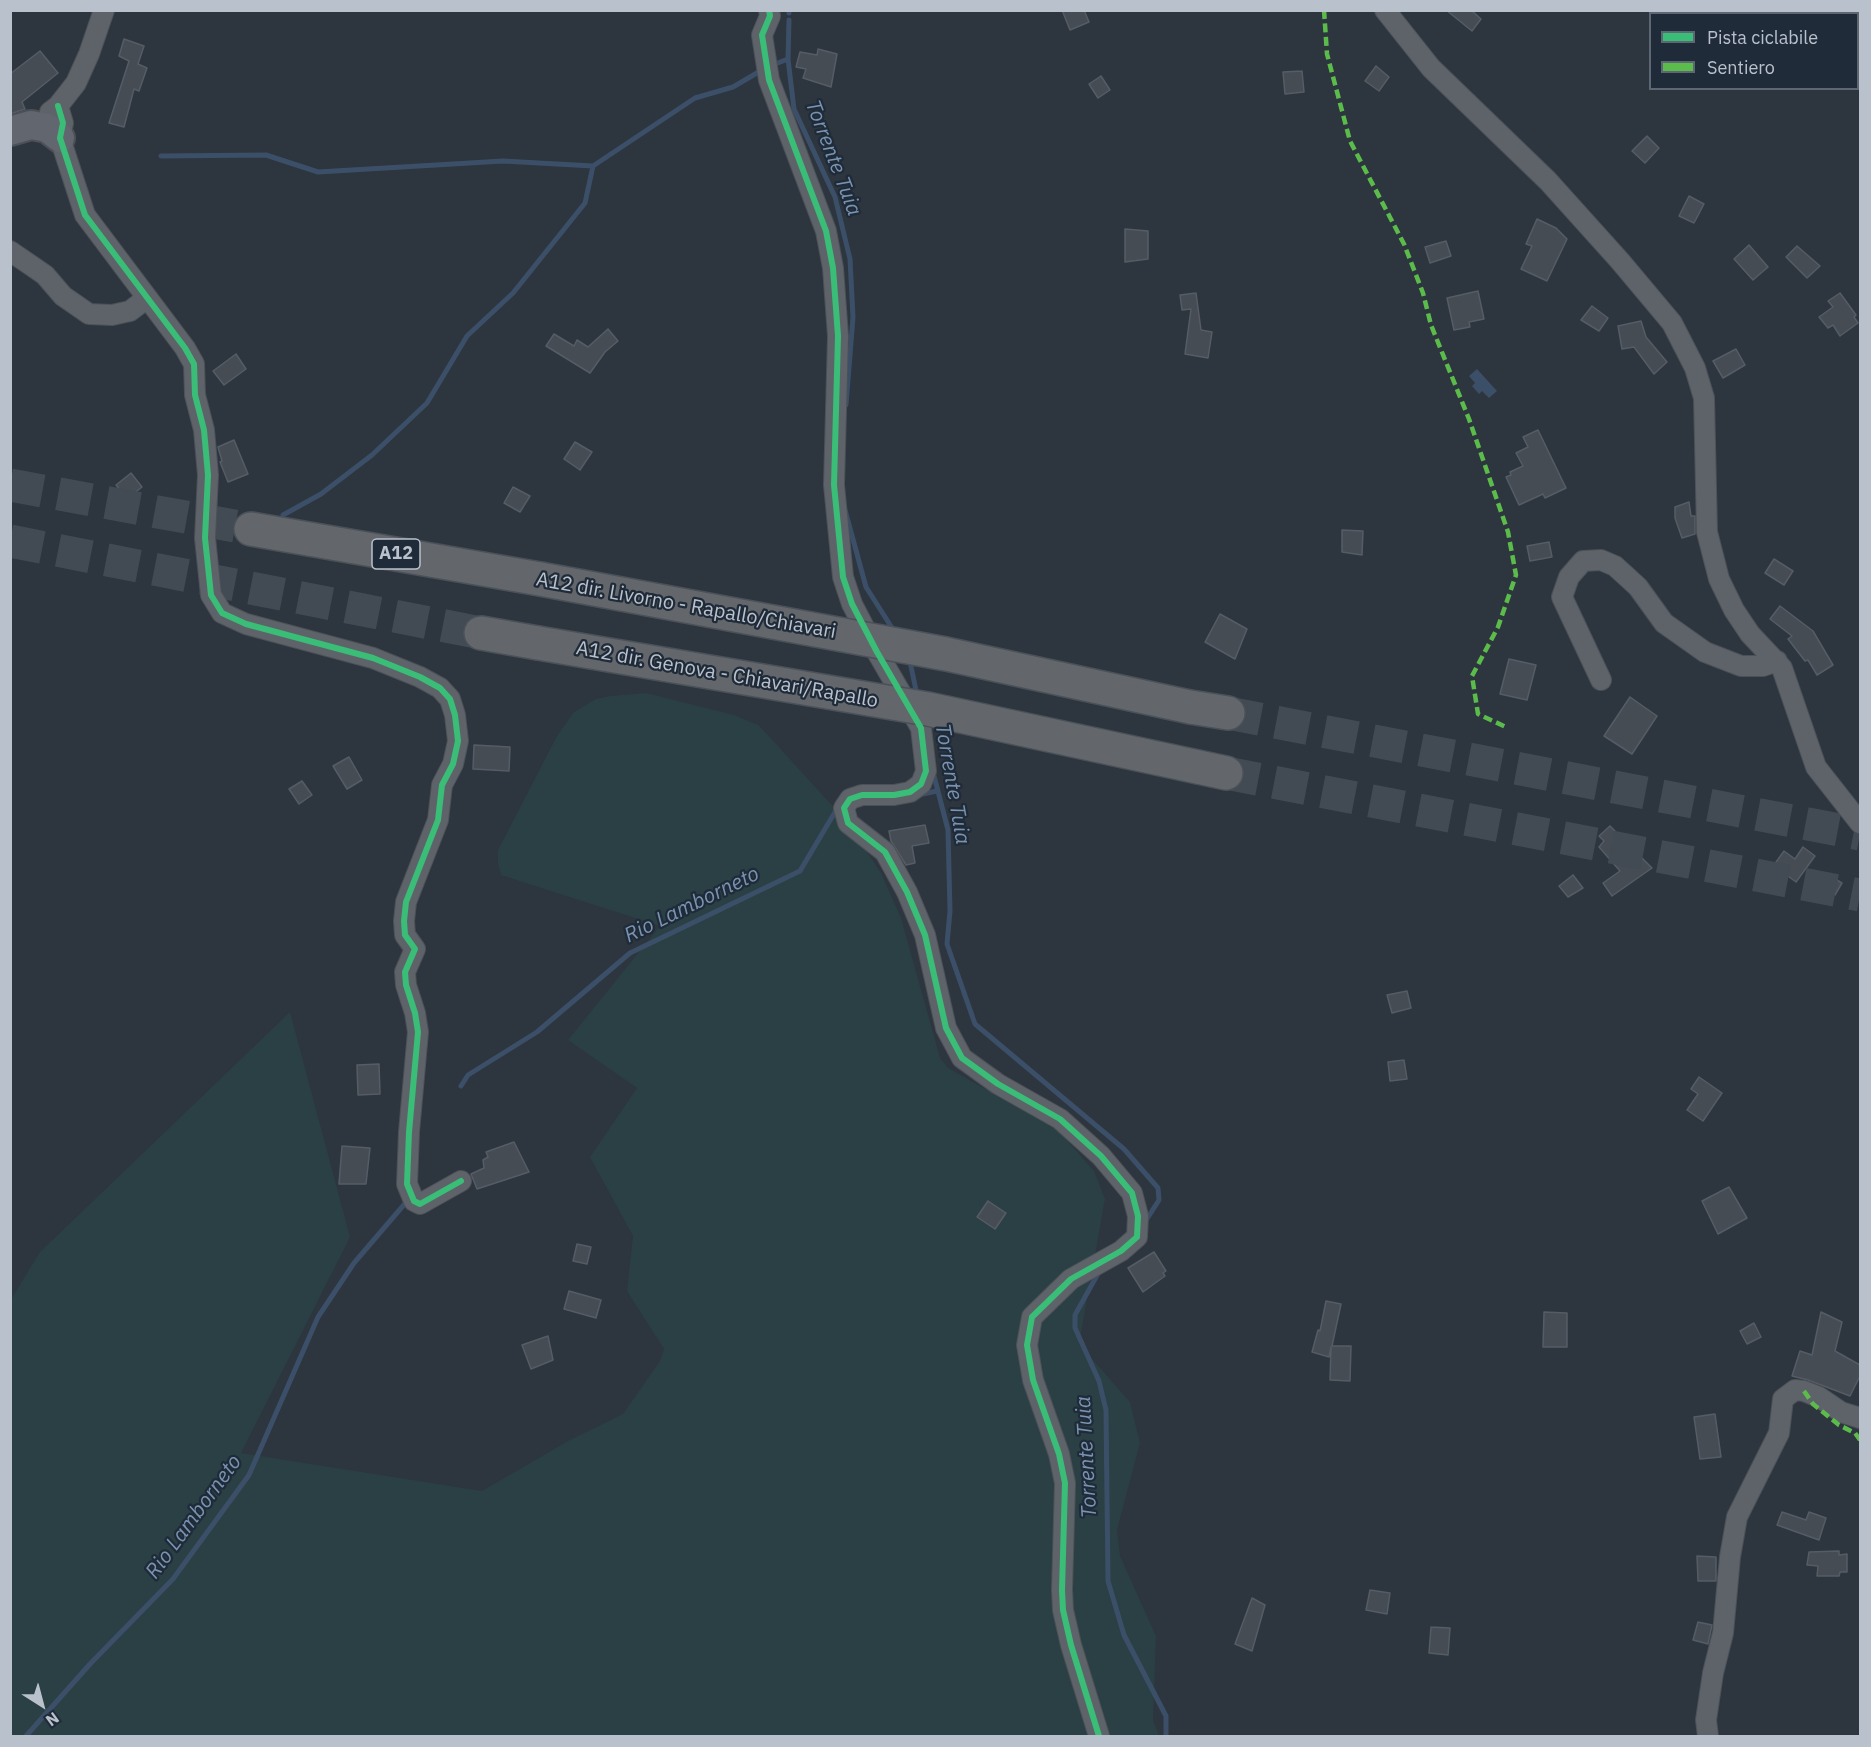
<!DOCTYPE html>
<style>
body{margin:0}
#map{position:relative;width:1871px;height:1747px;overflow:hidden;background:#2d353e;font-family:"IBM Plex Sans",sans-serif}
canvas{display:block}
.frame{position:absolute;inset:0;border:12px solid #b9c1cd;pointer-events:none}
.legend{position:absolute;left:1649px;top:12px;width:210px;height:78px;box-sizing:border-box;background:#202b39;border:2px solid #5d6774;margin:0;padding:8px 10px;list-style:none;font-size:18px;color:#b9c1cd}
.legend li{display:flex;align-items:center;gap:12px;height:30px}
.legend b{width:30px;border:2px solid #5d6774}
.north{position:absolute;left:12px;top:1675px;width:60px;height:60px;-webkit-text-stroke:4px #202b39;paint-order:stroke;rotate:144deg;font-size:16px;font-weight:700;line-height:24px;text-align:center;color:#b9c1cd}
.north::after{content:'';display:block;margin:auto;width:21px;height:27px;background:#b9c1cd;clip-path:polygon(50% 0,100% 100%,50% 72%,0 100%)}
</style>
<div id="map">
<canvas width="1871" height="1747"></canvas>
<div class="frame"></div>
<ul class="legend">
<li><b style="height:8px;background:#3abd76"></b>Pista ciclabile</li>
<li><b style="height:8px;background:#5cbc4b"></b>Sentiero</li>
</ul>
<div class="north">N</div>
</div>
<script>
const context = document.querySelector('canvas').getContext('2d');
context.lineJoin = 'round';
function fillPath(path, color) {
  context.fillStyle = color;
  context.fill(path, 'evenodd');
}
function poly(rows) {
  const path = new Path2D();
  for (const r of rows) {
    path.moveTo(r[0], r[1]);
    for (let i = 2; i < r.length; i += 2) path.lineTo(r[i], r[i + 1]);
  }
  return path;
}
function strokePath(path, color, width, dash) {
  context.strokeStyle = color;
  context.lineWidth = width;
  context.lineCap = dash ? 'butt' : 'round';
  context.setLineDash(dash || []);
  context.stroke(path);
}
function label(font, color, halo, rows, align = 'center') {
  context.font = font + ' "IBM Plex Sans",sans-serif';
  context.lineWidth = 4.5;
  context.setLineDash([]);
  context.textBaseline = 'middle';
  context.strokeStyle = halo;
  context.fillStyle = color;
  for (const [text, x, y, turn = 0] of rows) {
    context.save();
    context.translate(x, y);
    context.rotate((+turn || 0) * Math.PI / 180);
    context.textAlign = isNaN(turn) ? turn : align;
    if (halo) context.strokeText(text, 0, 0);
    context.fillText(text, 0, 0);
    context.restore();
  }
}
const green = poly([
 [646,693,734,715,758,725,767,734,848,823,881,873,901,918,940,1058,948,1068,1057,1129,1094,1171,1105,1199,1079,1344,1130,1402,1140,1443,1117,1530,1120,1556,1156,1636,1153,1720,1159,1736,11,1736,10,1301,40,1252,290,1012,350,1237,241,1453,482,1491,568,1441,623,1414,660,1361,664,1349,627,1291,633,1236,590,1157,637,1088,568,1040,660,926,501,875,498,863,498,850,557,736,574,712,596,699,610,696]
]);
const water = poly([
 [1477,369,1497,391,1489,398,1482,391,1479,394,1472,386,1475,383,1469,376]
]);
const stream = poly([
 [789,10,789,13],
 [789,20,788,59,794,109,835,197,850,259,853,317,846,405],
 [770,66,788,59],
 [161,156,266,155,318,172,503,161,593,166,695,98,733,87,762,70],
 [845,510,866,587,894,631],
 [283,515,321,494,372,455,427,403,467,336,513,293,585,203,593,166],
 [909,657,917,695],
 [933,772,948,830,950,911,947,944,975,1024,1124,1149,1158,1188,1159,1200,1145,1222],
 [918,795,937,791],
 [461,1086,468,1075,537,1032,630,953,800,871,838,807],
 [1100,1270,1075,1315,1075,1328,1099,1381,1106,1410,1108,1581,1124,1635,1166,1716,1166,1736],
 [26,1736,90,1664,173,1579,249,1475,318,1317,354,1263,408,1200]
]);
const building = poly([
 [1062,10,1084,10,1089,22,1070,30,1062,10],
 [1446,10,1471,10,1481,19,1472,31,1446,10],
 [124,39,144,46,138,64,147,68,139,91,134,89,124,127,109,123,129,61,119,56,124,39],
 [818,49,837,54,831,87,803,78,806,69,796,67,800,52,817,55,818,49],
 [40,51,58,73,22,102,25,109,10,114,10,74,40,51],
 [1376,66,1389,77,1379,91,1365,81,1376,66],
 [1302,71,1304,92,1285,94,1283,72,1302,71],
 [1101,76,1110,90,1098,98,1089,84,1101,76],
 [1647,136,1659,148,1645,163,1632,151,1647,136],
 [1689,196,1704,204,1694,223,1679,216,1689,196],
 [1537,219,1556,228,1567,239,1547,281,1521,269,1532,246,1526,244,1537,219],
 [1125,229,1148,231,1148,259,1125,262,1125,229],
 [1446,241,1451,256,1430,263,1425,247,1446,241],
 [1749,245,1768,267,1753,280,1734,259,1749,245],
 [1797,246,1820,266,1807,278,1786,257,1797,246],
 [1478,291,1484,319,1469,322,1470,327,1454,330,1447,298,1478,291],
 [1196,293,1201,330,1212,332,1208,358,1185,354,1191,309,1182,310,1180,295,1196,293],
 [1840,293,1856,315,1854,317,1858,323,1840,336,1833,325,1828,328,1819,317,1833,307,1828,301,1840,293],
 [1592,306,1608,318,1599,331,1581,320,1592,306],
 [1641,321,1646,337,1667,362,1654,374,1634,347,1622,349,1618,326,1641,321],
 [608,329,618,341,605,352,590,373,546,346,554,334,574,346,577,340,588,347,608,329],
 [1736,349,1745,365,1723,378,1713,361,1736,349],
 [236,354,246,369,224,385,213,371,236,354],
 [1538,430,1566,488,1545,498,1543,494,1519,505,1506,477,1511,475,1510,472,1523,466,1516,453,1528,447,1523,437,1538,430],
 [234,440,248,474,228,482,220,462,222,461,218,447,234,440],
 [575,442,592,452,580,470,564,459,575,442],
 [131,473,142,487,127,499,116,485,131,473],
 [513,487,530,496,520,512,504,503,513,487],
 [1689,502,1691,516,1695,516,1695,534,1682,538,1675,518,1675,507,1689,502],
 [1342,530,1363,531,1362,555,1342,552,1342,530],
 [1549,542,1552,557,1530,561,1527,546,1549,542],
 [1774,559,1793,571,1784,585,1765,573,1774,559],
 [1780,606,1813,631,1833,665,1817,675,1808,660,1805,661,1788,639,1792,636,1770,619,1780,606],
 [1220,614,1247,629,1235,659,1205,642,1220,614],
 [1509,659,1536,665,1527,700,1500,694,1509,659],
 [1630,697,1657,716,1632,754,1604,736,1630,697],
 [474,745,510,747,509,771,473,769,474,745],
 [349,757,362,780,347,789,333,766,349,757],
 [302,781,312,795,299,804,289,789,302,781],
 [925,825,929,843,912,846,915,863,906,865,891,841,889,831,925,825],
 [1610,826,1652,868,1612,896,1603,883,1620,871,1599,847,1604,841,1599,836,1610,826],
 [1803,847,1815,856,1796,882,1785,874,1782,877,1771,869,1784,851,1795,859,1803,847],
 [1573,875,1583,888,1568,897,1559,886,1573,875],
 [1828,875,1842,883,1835,895,1823,888,1828,875],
 [1407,991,1411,1008,1392,1013,1387,995,1407,991],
 [1404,1060,1407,1079,1390,1081,1388,1062,1404,1060],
 [379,1064,380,1094,358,1095,357,1065,379,1064],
 [1699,1077,1722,1093,1703,1121,1687,1110,1698,1094,1691,1089,1699,1077],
 [514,1142,529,1172,477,1189,471,1174,484,1168,483,1160,488,1157,486,1152,514,1142],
 [342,1146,370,1148,366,1184,339,1184,342,1146],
 [1729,1187,1747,1218,1718,1234,1702,1201,1729,1187],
 [988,1201,1006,1213,995,1229,977,1217,988,1201],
 [577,1244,591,1247,587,1264,573,1261,577,1244],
 [1154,1252,1166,1271,1163,1273,1165,1276,1143,1292,1128,1268,1154,1252],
 [569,1291,601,1300,596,1318,564,1309,569,1291],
 [1326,1301,1341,1304,1332,1346,1351,1346,1350,1381,1330,1380,1331,1347,1329,1357,1312,1352,1318,1330,1320,1331,1326,1301],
 [1544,1312,1567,1313,1567,1347,1543,1347,1544,1312],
 [1821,1312,1842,1322,1835,1351,1860,1365,1860,1376,1850,1396,1808,1380,1792,1376,1800,1351,1812,1355,1821,1312],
 [1754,1323,1761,1337,1747,1344,1740,1331,1754,1323],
 [548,1336,553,1360,531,1369,522,1345,548,1336],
 [1715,1414,1721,1457,1700,1459,1694,1417,1715,1414],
 [1782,1512,1806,1520,1809,1512,1826,1518,1819,1540,1777,1525,1782,1512],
 [1839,1551,1839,1555,1847,1554,1847,1572,1840,1572,1839,1576,1817,1576,1818,1566,1807,1565,1809,1552,1839,1551],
 [1697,1556,1716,1557,1716,1581,1698,1581,1697,1556],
 [1370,1590,1390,1593,1387,1614,1366,1610,1370,1590],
 [1252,1598,1265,1605,1252,1651,1235,1644,1252,1598],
 [1698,1622,1712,1625,1708,1644,1693,1640,1698,1622],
 [1431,1627,1450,1628,1448,1655,1429,1653,1431,1627]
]);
const highwayTunnel = poly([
 [10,485,251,529],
 [10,541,481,633],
 [1228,713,1860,834],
 [1226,773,1860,895]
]);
const street = poly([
 [769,10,770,16,762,35,769,80,826,231,833,268,838,336,834,485,843,577,852,604,877,652,921,728,926,771,921,784,910,792,894,795,862,795,850,799,844,808,848,823,885,852,907,892,925,935,946,1028,962,1058,998,1084,1060,1119,1101,1156,1132,1193,1138,1216,1137,1237,1121,1251,1071,1279,1032,1317,1027,1345,1033,1380,1059,1454,1065,1483,1062,1590,1063,1610,1071,1645,1099,1736],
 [1385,10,1431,68,1548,181,1620,261,1672,323,1695,368,1704,398,1707,532,1719,579,1734,610,1750,634,1782,668,1816,767,1860,823],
 [58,106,63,123,60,138,85,215,185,348,194,364,195,395,204,430,208,475,205,538,211,595,222,613,246,624,373,658,420,677,440,688,450,699,455,715,458,741,453,764,442,785,438,820,406,902,404,921,405,935,415,949,405,972,406,985,415,1013,418,1032,409,1132,407,1184,414,1201,420,1204,461,1181],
 [50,112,58,106,76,83,89,54,104,10],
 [10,251,45,275,63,296,89,314,112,315,130,311,147,298],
 [1601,680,1562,597,1569,577,1583,561,1601,560,1615,566,1638,587,1664,623,1705,652,1741,666,1763,666,1777,661],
 [1708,1736,1706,1720,1713,1673,1723,1633,1730,1557,1737,1517,1779,1433,1783,1399,1795,1390,1804,1391,1819,1397,1841,1412,1860,1418]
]);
const secondary = poly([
 [10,131,31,125,47,128,60,138]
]);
const highway = poly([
 [251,529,540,579],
 [481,633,538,643],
 [1190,707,1228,713],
 [1198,767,1226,773]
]);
const highwayBridge = poly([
 [540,579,946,654,1190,707],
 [538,643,928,709,1198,767]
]);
const quiet = poly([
 [1324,10,1327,54,1350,141,1404,244,1423,293,1431,325,1469,419,1508,532,1516,575,1498,627,1472,676,1478,714,1506,727],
 [1804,1391,1813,1404,1839,1425,1855,1433,1860,1440]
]);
const cycleway = poly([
 [769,10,770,16,762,35,769,80,826,231,833,268,838,336,834,485,843,577,852,604,877,652,921,728,926,771,921,784,910,792,894,795,862,795,850,799,844,808,848,823,885,852,907,892,925,935,946,1028,962,1058,998,1084,1060,1119,1101,1156,1132,1193,1138,1216,1137,1237,1121,1251,1071,1279,1032,1317,1027,1345,1033,1380,1059,1454,1065,1483,1062,1590,1063,1610,1071,1645,1099,1736],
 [58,106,63,123,60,138,85,215,185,348,194,364,195,395,204,430,208,475,205,538,211,595,222,613,246,624,373,658,420,677,440,688,450,699,455,715,458,741,453,764,442,785,438,820,406,902,404,921,405,935,415,949,405,972,406,985,415,1013,418,1032,409,1132,407,1184,414,1201,420,1204,461,1181]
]);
const shields = [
 [396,554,48]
];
const shieldNames = [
 ["A12",396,554]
];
const streetNames = [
 ["A12 dir. Livorno - Rapallo/Chiavari",686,606,10],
 ["A12 dir. Genova - Chiavari/Rapallo",727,675,10]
];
const waterNames = [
 ["Torrente Tuia",833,158,69],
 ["Torrente Tuia",952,784,80],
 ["Rio Lamborneto",692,905,-26],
 ["Torrente Tuia",1087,1457,-93],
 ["Rio Lamborneto",194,1517,-54]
];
fillPath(green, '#2a4044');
fillPath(water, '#3c4f68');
strokePath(stream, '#3c4f68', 5);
fillPath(building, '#464c53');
strokePath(building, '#565c65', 1.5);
strokePath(highwayTunnel, '#424a53', 33, [33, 16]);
strokePath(street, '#4c5158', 22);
strokePath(secondary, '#4c5158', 32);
strokePath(highway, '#4a5159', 36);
strokePath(street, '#5e636a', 20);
strokePath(secondary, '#62676f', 28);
strokePath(highway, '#63676b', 33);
strokePath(highwayBridge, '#4a5159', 36, []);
strokePath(highwayBridge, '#63676b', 33);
strokePath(quiet, '#5cbc4b', 4.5, [9, 4.5]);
strokePath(cycleway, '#3abd76', 6);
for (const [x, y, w] of shields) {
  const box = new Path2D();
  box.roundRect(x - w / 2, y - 15, w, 30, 4.5);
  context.fillStyle = '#202b39';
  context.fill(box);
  strokePath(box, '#b9c1cd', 1.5);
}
label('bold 18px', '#b9c1cd', null, shieldNames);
label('20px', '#b9c1cd', '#202b39', streetNames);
label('italic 21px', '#7993b0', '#202b39', waterNames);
</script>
